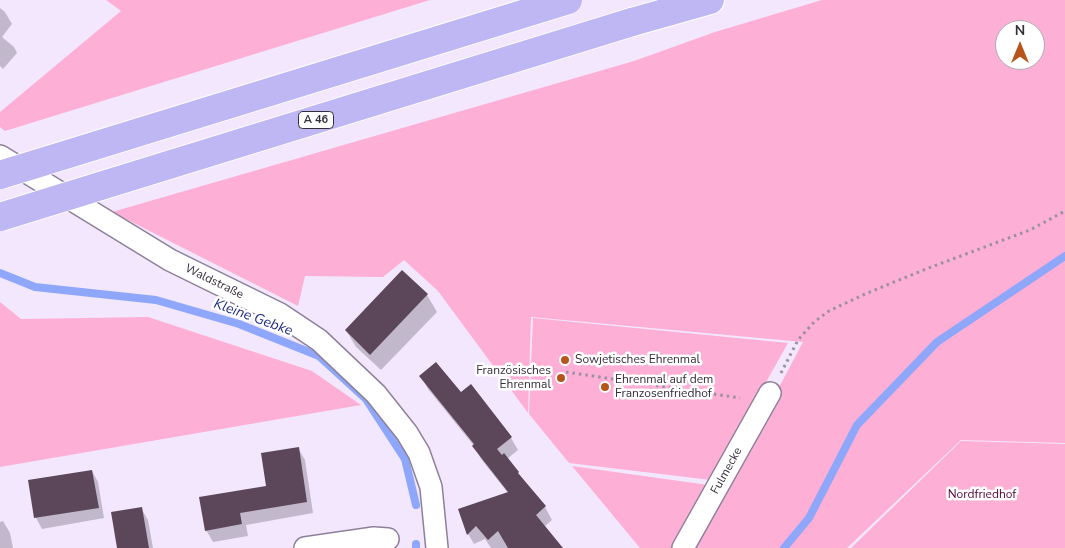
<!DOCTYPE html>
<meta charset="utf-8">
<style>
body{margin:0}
#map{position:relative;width:1065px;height:548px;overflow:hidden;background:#f3e7fe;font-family:"Nunito Sans",sans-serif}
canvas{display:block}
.north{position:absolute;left:995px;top:20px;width:50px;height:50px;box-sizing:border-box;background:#fff;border:1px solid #aeabb0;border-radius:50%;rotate:0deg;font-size:14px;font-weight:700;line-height:20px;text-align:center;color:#342e39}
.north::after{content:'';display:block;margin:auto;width:18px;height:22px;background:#b6541a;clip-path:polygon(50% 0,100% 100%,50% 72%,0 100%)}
</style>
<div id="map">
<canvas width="1065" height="548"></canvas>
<div class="north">N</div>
</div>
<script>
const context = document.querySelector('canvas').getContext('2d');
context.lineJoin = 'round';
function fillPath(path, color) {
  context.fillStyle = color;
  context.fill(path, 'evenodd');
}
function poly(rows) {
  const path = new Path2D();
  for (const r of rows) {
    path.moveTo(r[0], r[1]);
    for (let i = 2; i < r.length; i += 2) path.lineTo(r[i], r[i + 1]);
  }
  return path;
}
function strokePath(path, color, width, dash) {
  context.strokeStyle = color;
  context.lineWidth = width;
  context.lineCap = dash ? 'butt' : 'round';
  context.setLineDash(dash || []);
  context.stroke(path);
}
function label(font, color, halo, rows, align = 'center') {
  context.font = font + ' "Nunito Sans",sans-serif';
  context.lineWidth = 5;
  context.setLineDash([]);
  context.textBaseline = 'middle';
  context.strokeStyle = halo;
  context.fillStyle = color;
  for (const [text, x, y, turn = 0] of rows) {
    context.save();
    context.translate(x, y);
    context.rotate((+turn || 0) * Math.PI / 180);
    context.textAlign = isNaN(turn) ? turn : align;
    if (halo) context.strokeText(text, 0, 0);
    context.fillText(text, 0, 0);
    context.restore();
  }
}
const green = poly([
 [106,0,430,0,5,131,0,127,0,112,121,11],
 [822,0,1065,0,1065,443,961,440,847,548,640,548,572,466,708,485,723,493,803,342,531,317,528,413,438,291,404,260,383,277,305,276,298,306,112,212,634,61,715,32],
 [1005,30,1035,30,1035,60,1005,60],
 [0,302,21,319,148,317,312,371,361,405,0,467],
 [533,318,788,343,711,480,569,463,529,414],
 [961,441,1065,444,1065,548,851,548]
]);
const shadow = poly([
 [0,8,5,12,12,24,2,37,14,47,17,53,3,69,0,66],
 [402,272,427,295,437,312,381,370,356,347,346,330],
 [421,376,461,394,511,438,518,450,507,459,545,507,552,520,544,527,561,548,491,548,485,539,474,544,467,532,508,493,481,459,474,446,428,389],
 [298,448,305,460,313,513,246,525,248,536,213,542,206,530,268,487],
 [92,471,98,482,104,518,42,529,36,518,30,481],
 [141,508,148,520,153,548,119,548],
 [3,521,10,533,13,548,0,548,0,522]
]);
const stream = poly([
 [0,273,35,287,156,300,239,324,319,356,366,399,405,459,416,505],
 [416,548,416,544],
 [784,548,809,518,857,425,937,342,1065,256]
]);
const building = poly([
 [402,270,428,294,370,355,345,330],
 [436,362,461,392,471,384,512,437,497,449,502,455,504,453,519,472,518,473,546,506,536,515,563,548,508,548,498,531,488,540,476,526,467,535,458,509,508,492,472,446,474,444,419,376],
 [299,447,307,502,240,513,242,524,205,531,199,497,266,486,261,453],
 [92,470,99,508,34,518,28,480],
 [142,507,149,548,117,548,111,512]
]);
const path = poly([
 [566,372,740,398],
 [781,373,798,340,814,322,829,311,865,294,926,269,1030,230,1065,211]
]);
const minor = poly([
 [0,156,170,260,280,314,319,340,376,394,407,433,419,453,431,487,437,548],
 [305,548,374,538,388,539],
 [683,548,770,393]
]);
const motorway = poly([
 [632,22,710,0]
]);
const motorwayBridge = poly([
 [0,175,568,0],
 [0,217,632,22]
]);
const markers = [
 [565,360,5,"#b6541a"],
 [561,378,5,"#b6541a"],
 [605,387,5,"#b6541a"]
];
const shields = [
 [316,120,35]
];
const shieldNames = [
 ["A 46",316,120]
];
const streetNames = [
 ["Waldstraße",214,282,26],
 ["Fulmecke",727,471,-61]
];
const poiNames = [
 ["Sowjetisches Ehrenmal",575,360],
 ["Französisches",551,371,"right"],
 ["Ehrenmal",551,385,"right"],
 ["Ehrenmal auf dem",615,380],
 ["Franzosenfriedhof",615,394]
];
const parkNames = [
 ["Nordfriedhof",982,495]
];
const waterNames = [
 ["Kleine Gebke",253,318,20]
];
fillPath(green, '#fdafd6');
fillPath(shadow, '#0003');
strokePath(stream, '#8ea7fa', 8);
fillPath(building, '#5c475a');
strokePath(minor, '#8e809a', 24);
strokePath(motorway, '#fff', 30);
strokePath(path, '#9990a1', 3, [2.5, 4]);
strokePath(minor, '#fff', 21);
strokePath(motorway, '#bfb7f4', 28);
strokePath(motorwayBridge, '#fff', 30, []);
strokePath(motorwayBridge, '#bfb7f4', 28);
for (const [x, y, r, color] of markers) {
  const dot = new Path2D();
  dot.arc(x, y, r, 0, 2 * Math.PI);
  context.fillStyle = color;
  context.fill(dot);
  strokePath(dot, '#fff', 2);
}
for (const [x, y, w] of shields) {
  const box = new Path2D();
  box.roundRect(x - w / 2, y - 8.5, w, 17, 4);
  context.fillStyle = '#fff';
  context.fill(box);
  strokePath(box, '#342e39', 1);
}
label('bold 11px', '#342e39', null, shieldNames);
label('12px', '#342e39', '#fff', streetNames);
label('12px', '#342e39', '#fff', poiNames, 'left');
label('12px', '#57043a', '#fff', parkNames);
label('italic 14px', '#1d2784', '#fff', waterNames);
</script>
